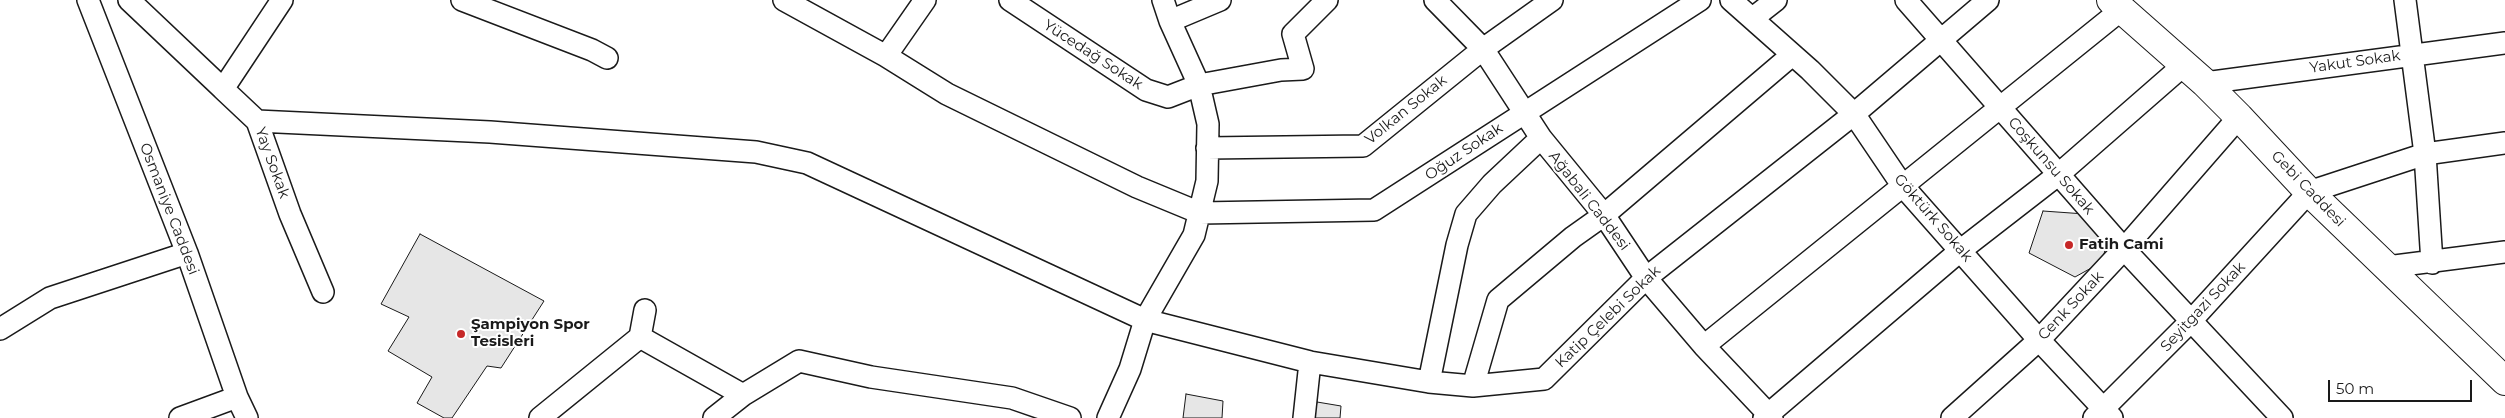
<!DOCTYPE html>
<meta charset="utf-8">
<style>
body{margin:0}
#map{position:relative;width:2505px;height:418px;overflow:hidden;background:#fff;font-family:Montserrat,sans-serif}
canvas{display:block}
.scale{position:absolute;left:2328px;top:380px;width:144px;height:22px;box-sizing:border-box;border:2px solid #1a1a1a;border-top:0;padding-left:6px;font-size:15px;line-height:18px;white-space:nowrap;color:#1a1a1a;-webkit-text-stroke:4px #fff;paint-order:stroke}
</style>
<div id="map">
<canvas width="2505" height="418"></canvas>
<div class="scale">50 m</div>
</div>
<script>
const context = document.querySelector('canvas').getContext('2d');
context.lineJoin = 'round';
function fillPath(path, color) {
  context.fillStyle = color;
  context.fill(path, 'evenodd');
}
function poly(rows) {
  const path = new Path2D();
  for (const r of rows) {
    path.moveTo(r[0], r[1]);
    for (let i = 2; i < r.length; i += 2) path.lineTo(r[i], r[i + 1]);
  }
  return path;
}
function strokePath(path, color, width, dash) {
  context.strokeStyle = color;
  context.lineWidth = width;
  context.lineCap = dash ? 'butt' : 'round';
  context.setLineDash(dash || []);
  context.stroke(path);
}
function label(font, color, halo, rows, align = 'center') {
  context.font = font + ' Montserrat,sans-serif';
  context.lineWidth = 4;
  context.setLineDash([]);
  context.textBaseline = 'middle';
  context.strokeStyle = halo;
  context.fillStyle = color;
  for (const [text, x, y, turn = 0] of rows) {
    context.save();
    context.translate(x, y);
    context.rotate((+turn || 0) * Math.PI / 180);
    context.textAlign = isNaN(turn) ? turn : align;
    if (halo) context.strokeText(text, 0, 0);
    context.fillText(text, 0, 0);
    context.restore();
  }
}
const building = poly([
 [2043,211,2085,214,2108,238,2102,262,2075,277,2029,253,2043,211],
 [420,234,544,301,501,368,487,366,452,418,444,418,417,403,432,377,388,351,409,317,381,304,420,234],
 [1186,394,1223,401,1222,418,1183,418,1186,394],
 [1317,402,1341,406,1340,418,1314,418,1317,402]
]);
const minor = poly([
 [88,0,187,253,237,397,247,418],
 [129,0,223,89],
 [282,0,223,89,257,121,290,214,323,292],
 [462,0,592,50,607,58],
 [784,0,886,56,947,94,1137,187,1200,213,1374,210,1700,0],
 [1010,0,1146,90,1168,97,1199,85,1281,70,1303,69,1293,34,1327,0],
 [1435,0,1483,49,1541,138,1604,215,1646,278,1704,346,1772,418],
 [1731,0,1810,70,1854,114,1902,185,2039,340,2112,418],
 [1906,0,2124,249,2282,418],
 [2405,0,2425,154,2432,263],
 [1753,18,1776,0],
 [1170,21,1220,0],
 [886,56,925,0],
 [2205,83,2505,43],
 [257,121,490,132,756,152,807,163,1145,320,1310,362,1429,382,1473,386,1544,379,1646,278,1854,114,1988,0],
 [1207,148,1363,146,1483,49,1552,0],
 [2387,267,2505,252],
 [0,329,50,298,187,253],
 [640,337,743,395,799,361,871,377,1012,398,1070,418],
 [1704,346,2121,10],
 [1429,382,1457,245,1466,214,1492,184,1541,138],
 [1473,386,1498,300,1573,237,1604,215,1792,55],
 [180,418,237,397],
 [540,418,640,337,645,310],
 [714,418,743,395],
 [1108,418,1130,369,1145,320,1194,235,1207,181,1208,124,1199,85,1170,21,1163,0],
 [1304,418,1310,362],
 [1764,418,1961,250,2059,174,2185,64],
 [1952,418,2039,340,2124,249,2239,117],
 [2094,418,2190,322,2309,192,2425,154,2505,143]
]);
const major = poly([
 [2111,0,2205,83,2239,117,2309,192,2505,381]
]);
const markers = [
 [2069,245,5,"#c62828"],
 [461,334,5,"#c62828"]
];
const streetNames = [
 ["Yücedağ Sokak",1093,55,33],
 ["Yakut Sokak",2355,62,-8],
 ["Volkan Sokak",1406,110,-39],
 ["Oğuz Sokak",1464,152,-34],
 ["Yay Sokak",272,163,70],
 ["Coşkunsu Sokak",2051,166,49],
 ["Gebi Caddesi",2308,189,46],
 ["Ağabali Caddesi",1589,201,52],
 ["Osmaniye Caddesi",169,209,69],
 ["Göktürk Sokak",1933,218,49],
 ["Cenk Sokak",2071,306,-47],
 ["Seyitgazi Sokak",2203,307,-47],
 ["Katip Çelebi Sokak",1608,317,-44]
];
const poiNames = [
 ["Fatih Cami",2079,245],
 ["Şampiyon Spor",471,325],
 ["Tesisleri",471,342]
];
fillPath(building, '#e6e6e6');
strokePath(building, '#1a1a1a', 1);
strokePath(minor, '#1a1a1a', 24);
strokePath(major, '#1a1a1a', 30);
strokePath(minor, '#fff', 21);
strokePath(major, '#fff', 28);
for (const [x, y, r, color] of markers) {
  const dot = new Path2D();
  dot.arc(x, y, r, 0, 2 * Math.PI);
  context.fillStyle = color;
  context.fill(dot);
  strokePath(dot, '#fff', 2);
}
label('15px', '#1a1a1a', '#fff', streetNames);
label('bold 15px', '#1a1a1a', '#fff', poiNames, 'left');
</script>
